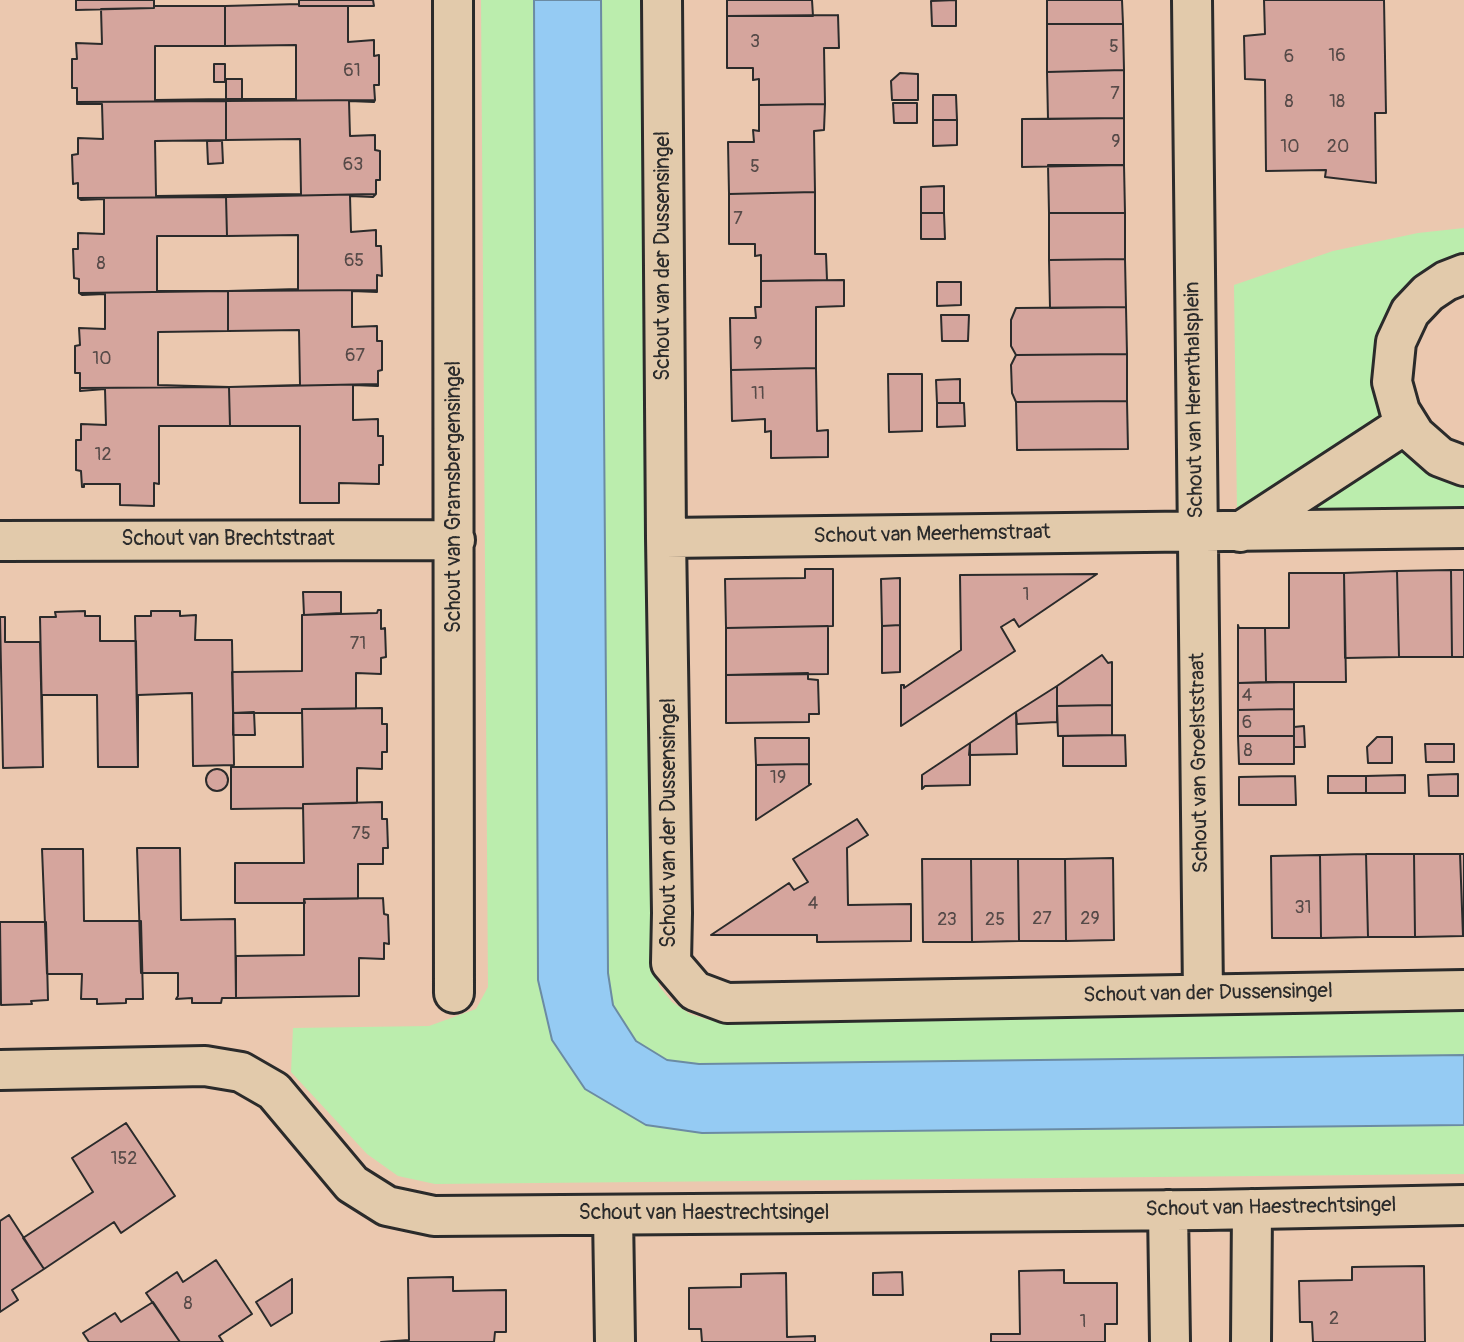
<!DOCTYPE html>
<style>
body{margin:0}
canvas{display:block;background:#ebc8af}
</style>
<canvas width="1464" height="1342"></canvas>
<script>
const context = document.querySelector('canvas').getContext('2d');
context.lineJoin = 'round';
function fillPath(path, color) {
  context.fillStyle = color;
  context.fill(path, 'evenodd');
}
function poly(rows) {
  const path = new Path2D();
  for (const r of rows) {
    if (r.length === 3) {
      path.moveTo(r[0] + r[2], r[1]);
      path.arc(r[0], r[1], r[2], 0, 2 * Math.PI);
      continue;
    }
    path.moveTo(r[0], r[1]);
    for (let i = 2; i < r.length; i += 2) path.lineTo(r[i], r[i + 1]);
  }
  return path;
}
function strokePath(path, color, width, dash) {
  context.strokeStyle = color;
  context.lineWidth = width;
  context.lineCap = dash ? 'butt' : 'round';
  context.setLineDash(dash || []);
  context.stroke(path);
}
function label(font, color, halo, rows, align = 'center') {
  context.font = font + ' Pangolin,sans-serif';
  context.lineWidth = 6;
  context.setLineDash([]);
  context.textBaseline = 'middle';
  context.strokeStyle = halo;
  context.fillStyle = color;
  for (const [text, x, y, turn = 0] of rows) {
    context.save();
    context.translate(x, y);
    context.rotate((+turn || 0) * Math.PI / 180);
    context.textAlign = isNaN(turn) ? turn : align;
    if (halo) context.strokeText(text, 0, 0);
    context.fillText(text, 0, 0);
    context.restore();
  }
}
const green = poly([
 [481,0,534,0,538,980,702,1133,1464,1125,1464,1174,435,1184,398,1176,367,1154,291,1072,293,1028,429,1026,476,1009,488,987],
 [601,0,640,0,654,967,659,986,672,1002,690,1014,709,1020,1464,1012,1464,1055,699,1064,667,1060,636,1041,613,1005,608,973],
 [1464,228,1464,274,1410,312,1400,411,1237,511,1234,285,1333,251,1418,233],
 [1415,435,1464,466,1464,509,1301,511]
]);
const water = poly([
 [534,0,601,0,608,973,613,1005,636,1041,667,1060,699,1064,1464,1055,1464,1125,702,1133,646,1125,585,1089,552,1040,538,980,534,0]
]);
const building = poly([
 [76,0,154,0,154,8,76,10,76,0],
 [299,0,373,0,374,6,299,6,299,0],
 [727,0,812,0,813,16,727,16,727,0],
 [956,0,956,26,932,26,931,1,956,0],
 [1047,0,1122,0,1123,24,1047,24,1047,0],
 [1264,0,1384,0,1386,113,1375,113,1376,183,1325,177,1326,170,1266,171,1265,80,1245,79,1244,36,1265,34,1264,0],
 [299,4,299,6,348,6,348,42,374,40,374,56,379,55,379,85,374,85,375,100,226,101,226,99,296,99,296,45,225,46,225,6,299,4],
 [154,6,225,6,225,46,155,46,155,100,226,99,226,101,77,102,77,88,72,88,72,59,77,59,76,43,102,44,101,9,154,8,154,6],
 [838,15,839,48,824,48,825,104,759,105,759,79,753,80,753,68,727,68,727,16,838,15],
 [1047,24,1123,24,1124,70,1047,72,1047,24],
 [214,64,225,64,225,82,214,82,214,64],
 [1124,70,1124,118,1048,119,1047,72,1124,70],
 [900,73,918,74,918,100,892,100,891,81,900,73],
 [226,79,242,79,242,99,226,99,226,79],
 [933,95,956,95,957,120,933,120,933,95],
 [375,100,374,102,349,101,350,136,375,135,375,150,380,151,380,180,376,180,376,194,226,197,227,195,301,194,300,139,226,140,226,101,375,100],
 [226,101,226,140,155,141,156,196,227,195,226,197,78,198,78,183,73,184,72,155,78,154,78,138,103,139,102,104,77,104,77,102,226,101],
 [893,103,917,103,917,123,894,123,893,103],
 [825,104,824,130,814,131,815,192,729,194,728,142,754,142,753,130,759,131,759,105,825,104],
 [1124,118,1124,165,1022,167,1022,119,1124,118],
 [933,120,957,120,957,145,933,146,933,120],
 [207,141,222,141,223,163,208,164,207,141],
 [1048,165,1124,165,1125,213,1049,213,1048,165],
 [944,186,944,213,921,213,921,187,944,186],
 [815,192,815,254,826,254,827,280,761,281,761,255,755,256,755,244,729,244,729,194,815,192],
 [376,194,373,197,350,196,351,232,376,230,376,246,381,246,382,276,377,275,377,290,228,291,298,289,298,235,227,236,226,197,376,194],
 [226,197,227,236,157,236,157,291,228,291,79,293,79,279,74,278,73,249,78,249,78,233,104,234,104,199,81,200,78,198,226,197],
 [921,213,944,213,945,239,921,239,921,213],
 [1049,213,1125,213,1125,259,1049,260,1049,213],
 [1125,259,1126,307,1050,308,1049,260,1125,259],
 [844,280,844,306,816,307,816,368,731,370,730,318,756,318,755,307,761,307,761,281,844,280],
 [937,282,961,282,961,305,937,306,937,282],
 [377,290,377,292,352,291,352,327,377,326,377,341,382,341,382,370,378,371,378,384,229,387,300,385,299,330,228,331,228,291,377,290],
 [228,291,228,331,158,332,158,385,229,387,80,388,80,373,75,373,75,346,80,345,79,328,105,329,105,294,82,295,79,293,228,291],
 [1126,307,1127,354,1016,355,1011,346,1011,320,1016,308,1126,307],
 [941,315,969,315,968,341,942,341,941,315],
 [1127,354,1127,401,1016,402,1012,393,1011,365,1016,355,1127,354],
 [816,368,817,431,828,430,828,457,771,458,771,431,765,432,765,419,732,421,731,370,816,368],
 [888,374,922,374,922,431,889,432,888,374],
 [960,379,960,403,937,403,936,380,960,379],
 [378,384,378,386,353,385,353,420,378,419,378,436,383,436,383,465,379,465,379,484,339,483,339,503,300,503,300,426,230,426,229,387,378,384],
 [229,387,230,426,159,426,159,484,154,483,154,506,120,505,120,484,84,484,84,487,82,487,81,471,76,470,76,440,81,440,81,424,106,425,105,389,80,391,80,388,229,387],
 [1127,401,1128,449,1017,450,1016,402,1127,401],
 [937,403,964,403,965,426,937,427,937,403],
 [805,569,833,569,833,626,726,628,725,579,805,578,805,569],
 [1451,570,1452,657,1399,657,1397,571,1451,570],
 [1451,570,1464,570,1464,657,1452,657,1451,570],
 [1397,571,1399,657,1345,658,1344,573,1397,571],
 [1289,573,1344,573,1346,682,1266,682,1265,628,1289,628,1289,573],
 [1097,574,1019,627,1014,619,1001,627,1015,651,901,726,901,685,904,685,904,688,961,650,960,575,1097,574],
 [900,578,900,625,882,626,881,579,900,578],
 [303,592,341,592,341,613,304,615,303,592],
 [378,610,381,610,381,629,385,628,386,657,381,658,381,674,356,673,356,709,302,709,302,713,233,713,232,672,302,671,302,615,377,613,378,610],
 [85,611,85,616,100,616,100,641,136,641,138,767,98,767,97,695,42,695,43,767,40,617,56,617,55,612,85,611],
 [151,611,180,611,180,616,196,615,195,640,232,640,234,765,193,766,192,693,138,695,138,767,135,616,151,616,151,611],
 [0,617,5,617,5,642,40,642,43,767,3,768,0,617],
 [900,625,900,672,882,673,882,626,900,625],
 [1238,625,1239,628,1265,628,1266,682,1238,683,1238,625],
 [828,626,828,674,726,675,726,628,828,626],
 [1102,655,1108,663,1112,662,1112,705,1057,706,1057,686,1102,655],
 [808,673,808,679,818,680,819,714,809,714,809,722,726,723,726,675,808,673],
 [1294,682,1294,709,1238,710,1238,683,1294,682],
 [1057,686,1057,722,1017,724,1016,712,1057,686],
 [1112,705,1112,735,1058,736,1057,706,1112,705],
 [382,708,382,724,387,724,387,752,382,752,382,769,357,768,357,803,303,804,303,808,231,809,231,767,303,767,302,709,382,708],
 [1294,709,1294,736,1238,736,1238,710,1294,709],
 [254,712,255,735,233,735,233,713,254,712],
 [1016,712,1017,754,969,755,970,743,1016,712],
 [1304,726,1305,747,1294,747,1294,727,1304,726],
 [1125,735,1126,766,1063,766,1063,736,1125,735],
 [1238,736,1294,736,1294,764,1239,764,1238,736],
 [1377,737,1392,737,1392,763,1368,763,1367,747,1377,737],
 [755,738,809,738,809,764,756,765,755,738],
 [970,743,970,785,925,786,922,789,922,775,970,743],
 [1425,744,1454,744,1454,762,1426,762,1425,744],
 [809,764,809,784,811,784,756,820,756,765,809,764],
 [217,780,11],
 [1458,774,1458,796,1429,796,1428,775,1458,774],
 [1405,775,1405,793,1366,793,1366,776,1405,775],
 [1295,776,1296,805,1239,805,1239,777,1295,776],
 [1328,776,1366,776,1366,793,1328,793,1328,776],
 [382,802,382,819,387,819,388,848,383,848,383,864,358,864,358,899,304,899,305,903,235,903,235,863,304,863,303,804,382,802],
 [857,819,868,835,847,848,848,905,911,904,911,941,817,942,817,935,711,935,789,883,794,890,808,882,793,859,857,819],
 [137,848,180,848,181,920,235,919,236,998,222,998,221,1003,192,1003,192,998,176,999,178,996,178,973,141,973,137,848],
 [42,849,83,849,84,921,141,921,143,999,126,999,126,1003,97,1004,97,999,81,999,82,974,47,974,42,849],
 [1366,854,1414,854,1415,937,1368,937,1366,854],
 [1366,854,1368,937,1321,938,1320,855,1366,854],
 [1414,854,1460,854,1463,936,1415,937,1414,854],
 [1460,854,1464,854,1464,936,1463,936,1460,854],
 [1320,855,1321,938,1272,938,1271,856,1320,855],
 [1113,858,1114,940,1066,941,1065,859,1113,858],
 [922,859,971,859,972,942,923,942,922,859],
 [971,859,1018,859,1019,941,972,942,971,859],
 [1018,859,1065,859,1066,941,1019,941,1018,859],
 [383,898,384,914,388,915,389,944,384,943,384,959,359,958,359,996,236,998,236,956,304,955,304,899,383,898],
 [0,922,46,922,48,1000,31,1001,32,1004,1,1005,0,922],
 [126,1123,175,1196,121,1233,114,1222,44,1269,23,1238,93,1192,72,1158,126,1123],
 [9,1215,44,1269,12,1290,18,1300,0,1312,0,1221,9,1215],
 [216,1260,252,1314,219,1336,223,1342,180,1342,146,1293,177,1272,183,1282,216,1260],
 [1424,1266,1425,1342,1313,1342,1312,1322,1300,1322,1299,1281,1352,1280,1352,1267,1424,1266],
 [1064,1270,1064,1283,1117,1283,1117,1324,1105,1324,1105,1342,991,1342,991,1334,1020,1334,1019,1271,1064,1270],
 [902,1272,903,1295,873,1295,873,1273,902,1272],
 [786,1273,787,1337,815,1336,815,1342,702,1342,701,1329,689,1329,689,1288,741,1287,741,1274,786,1273],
 [453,1277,453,1291,506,1290,506,1332,495,1332,494,1342,381,1342,409,1340,408,1278,453,1277],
 [292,1279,292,1313,271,1326,256,1302,292,1279],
 [153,1302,180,1342,89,1342,83,1333,115,1313,121,1322,153,1302]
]);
const minor = poly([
 [453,0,454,993],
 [662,0,666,538,672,913,671,963,695,991,727,1003,1464,990],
 [1192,0,1203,994],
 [1464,274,1446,281,1428,293,1410,312,1396,342,1392,382,1400,411,1415,435,1440,457,1464,466],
 [1240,532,1407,423],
 [666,538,1464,528],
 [0,541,455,540],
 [0,1070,205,1066,241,1072,274,1091,352,1184,387,1206,434,1216,1206,1210,1464,1205],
 [1168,1210,1170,1342],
 [613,1215,615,1342],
 [1251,1342,1252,1209]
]);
const numberNames = [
 ["3",755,42],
 ["5",1114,47],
 ["16",1337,56],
 ["6",1289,57],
 ["61",352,71],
 ["7",1115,94],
 ["8",1289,102],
 ["18",1337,102],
 ["9",1116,142],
 ["10",1290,147],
 ["20",1338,147],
 ["63",353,165],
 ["5",755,167],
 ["7",738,219],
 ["65",354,261],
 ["8",101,264],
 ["9",758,344],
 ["67",355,356],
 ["10",102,359],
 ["11",758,394],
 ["12",103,455],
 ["1",1026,595],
 ["71",358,644],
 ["4",1247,696],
 ["6",1247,723],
 ["8",1248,751],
 ["19",778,778],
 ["75",361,834],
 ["4",813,904],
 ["31",1303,908],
 ["27",1042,919],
 ["29",1090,919],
 ["23",947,920],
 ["25",995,920],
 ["152",124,1159],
 ["8",188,1304],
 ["2",1334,1319],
 ["1",1083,1322]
];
const streetNames = [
 ["Schout van der Dussensingel",664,256,-90],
 ["Schout van Herenthalsplein",1195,400,-91],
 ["Schout van Gramsbergensingel",455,497,-90],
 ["Schout van Meerhemstraat",932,535,-1],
 ["Schout van Brechtstraat",228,540],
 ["Schout van Groelststraat",1200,763,-91],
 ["Schout van der Dussensingel",670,823,-90],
 ["Schout van der Dussensingel",1208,994,-1],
 ["Schout van Haestrechtsingel",1271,1208,-1],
 ["Schout van Haestrechtsingel",704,1214]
];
fillPath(green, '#bbedad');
fillPath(water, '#95cbf3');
strokePath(water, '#6b8ba3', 2);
fillPath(building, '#d5a59d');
strokePath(building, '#2b2b2b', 2);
strokePath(minor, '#2b2b2b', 44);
strokePath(minor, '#e2caab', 38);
label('18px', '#564a48', null, numberNames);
label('21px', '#2b2b2b', '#e2caab', streetNames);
</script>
